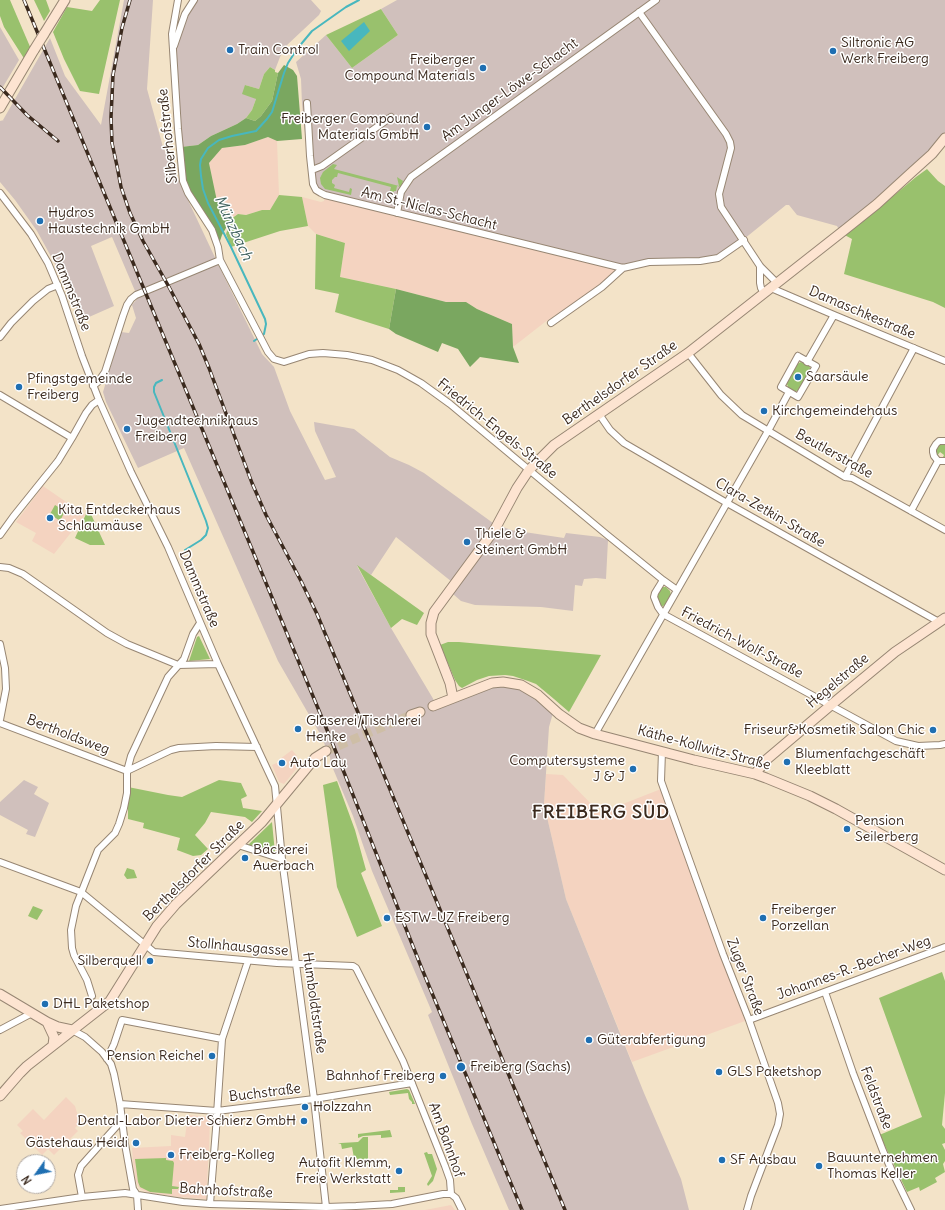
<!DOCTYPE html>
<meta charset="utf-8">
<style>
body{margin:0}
#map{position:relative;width:945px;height:1210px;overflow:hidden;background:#f3e3c8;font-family:Delius,sans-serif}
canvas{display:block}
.north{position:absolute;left:16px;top:1154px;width:40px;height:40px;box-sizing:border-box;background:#fff;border:1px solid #b1aaa5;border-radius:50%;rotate:237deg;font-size:11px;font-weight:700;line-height:16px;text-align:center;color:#3b2a1e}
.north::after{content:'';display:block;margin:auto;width:14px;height:18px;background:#1f6fb2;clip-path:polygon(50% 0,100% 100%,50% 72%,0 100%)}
</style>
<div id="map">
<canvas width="945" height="1210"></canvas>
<div class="north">N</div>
</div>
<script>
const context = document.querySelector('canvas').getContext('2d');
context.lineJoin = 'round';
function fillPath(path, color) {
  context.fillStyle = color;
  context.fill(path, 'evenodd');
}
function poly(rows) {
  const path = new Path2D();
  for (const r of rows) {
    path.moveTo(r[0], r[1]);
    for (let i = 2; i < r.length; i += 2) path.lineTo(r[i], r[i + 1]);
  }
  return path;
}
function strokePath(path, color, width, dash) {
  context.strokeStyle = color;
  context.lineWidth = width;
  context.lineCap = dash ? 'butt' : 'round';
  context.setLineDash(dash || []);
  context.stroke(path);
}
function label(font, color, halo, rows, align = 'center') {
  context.font = font + ' Delius,sans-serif';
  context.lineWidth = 3;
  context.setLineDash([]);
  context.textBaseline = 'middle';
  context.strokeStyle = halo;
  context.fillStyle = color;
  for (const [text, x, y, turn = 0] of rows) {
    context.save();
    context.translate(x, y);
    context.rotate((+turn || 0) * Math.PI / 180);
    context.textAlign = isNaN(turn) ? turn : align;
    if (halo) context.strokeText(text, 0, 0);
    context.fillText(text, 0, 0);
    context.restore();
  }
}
const built = poly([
 [268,137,277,141,279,195,270,210,262,210,246,215,238,214,231,219,217,201,209,163,222,148,245,145],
 [325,195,614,267,614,273,599,286,545,322,513,347,512,324,477,309,466,302,446,302,396,289,340,277,345,243,316,234,308,226,302,197,321,202,324,201],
 [43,486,85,515,54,554,32,541,36,533,16,522],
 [292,750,297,756,296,757,302,762,284,784,279,782,272,765,281,761,280,759],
 [546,774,563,775,600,813,661,789,745,1021,632,1062,566,899,544,804],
 [66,1097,75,1106,80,1123,75,1128,78,1131,54,1155,48,1149,42,1155,20,1133,23,1131,17,1125,33,1109,44,1120],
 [188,1115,209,1117,210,1119,209,1150,206,1199,179,1197,149,1193,140,1189,136,1182,133,1162,132,1148,171,1146,171,1135,185,1137],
 [451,1205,455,1210,425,1210]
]);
const industrial = poly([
 [124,0,153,0,147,89,163,147,219,266,262,354,274,367,290,411,325,480,336,477,315,431,314,422,354,429,390,457,409,465,424,473,493,523,511,530,564,538,566,533,600,537,608,540,606,579,596,578,584,579,582,586,575,585,573,611,541,607,475,605,461,601,453,594,457,586,396,537,371,575,357,566,391,628,438,707,487,688,511,685,526,692,553,713,549,727,544,804,566,899,644,1093,681,1179,689,1210,509,1210,472,1124,428,1015,432,1012,372,871,353,816,331,764,330,757,325,745,319,732,278,661,184,448,138,468,106,402,103,392,121,332,129,333,136,318,132,305,138,298,112,237,91,246,114,306,80,321,76,307,54,262,37,231,15,200,0,182,0,121,4,120,3,120,50,38,65,76,101,125],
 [194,0,311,0,321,11,319,15,286,46,280,57,275,70,270,67,264,74,259,89,245,85,256,99,252,110,246,118,237,124,211,136,198,145,181,147,173,48],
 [397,0,945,0,945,132,940,140,929,153,841,233,837,226,797,215,789,205,786,205,728,252,713,257,614,267,323,197,310,180,302,104,301,79,296,62,326,35,352,68,398,35,381,9],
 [0,27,19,60,0,92],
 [24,780,38,787,34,794,49,803,35,837,26,834,28,830,0,815,0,802]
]);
const green = poly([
 [0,0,10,0,31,49,25,60,4,27,0,16],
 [34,0,46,0,50,11,44,21],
 [100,0,120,0,99,94,80,91,64,59,53,32,67,7,92,11],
 [381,9,398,35,352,68,326,35],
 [270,67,275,70,275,72,278,73,272,101,261,116,255,121,246,118,252,110,256,99,242,94,245,85,259,89,264,74],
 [333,164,337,165,334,169,399,186,397,177,403,181,401,187,397,186,396,191,394,191,393,193,390,191,391,187,338,173,337,177,335,177,332,180,332,183,335,185,334,188,349,192,350,188,352,189,351,195,325,189,321,184,320,178,323,172],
 [927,169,938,181,945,186,945,308,933,302,844,274,852,239,841,233,874,212,916,177],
 [279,195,302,197,308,226,280,231,231,247,226,234,231,219,238,214,246,215,262,210,270,210],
 [316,234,345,243,340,277,396,289,389,329,335,312,339,294,315,289],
 [801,362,808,365,811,369,800,390,796,391,793,391,789,389,786,382,795,365],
 [939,444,945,444,945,459,942,459,944,455,940,452,937,456,936,454,936,449],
 [55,505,65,511,60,521,50,514],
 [90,512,105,545,90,545,75,538,86,514],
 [357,565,424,613,417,625,402,619,391,628],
 [663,587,666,587,670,591,671,595,665,605,661,607,659,605,656,597,660,589],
 [199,636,210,659,189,661,197,637],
 [448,642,459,642,601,655,569,712,554,699,536,684,528,681,513,676,505,675,489,676,477,680,462,688,459,686,455,680,440,645],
 [219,780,241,783,247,796,241,799,243,808,262,811,252,822,245,817,211,812,205,823,195,835,208,849,201,855,193,856,177,850,180,838,143,828,144,823,128,819,128,787,168,795,182,797],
 [337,781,355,830,366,870,361,873,382,926,357,937,337,887,323,785],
 [272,822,275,853,248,845],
 [127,868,134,870,137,878,127,879,124,875],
 [33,906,43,910,37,920,28,916],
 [942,972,945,981,945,1093,942,1125,945,1129,945,1143,942,1144,945,1150,945,1161,943,1164,945,1172,935,1178,937,1182,920,1191,919,1187,907,1192,885,1146,882,1147,877,1136,922,1117,879,998],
 [407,1089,409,1090,415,1104,412,1104,412,1102,409,1099,408,1093,390,1095,389,1092],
 [390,1130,392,1137,381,1138,381,1135,379,1135,363,1136,358,1138,358,1134],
 [363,1137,368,1137,368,1165,359,1166,357,1158,354,1158,352,1147,342,1149,341,1144,338,1144,341,1143,358,1142],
 [427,1152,428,1154,432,1154,437,1169,433,1181,428,1186,427,1184,432,1176,424,1153],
 [166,1158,166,1160,173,1161,174,1163,172,1186,179,1187,178,1189,172,1189,172,1194,150,1192,140,1187,138,1182,135,1159],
 [398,1187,405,1187,405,1192,390,1193,390,1190,398,1190]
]);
const forest = poly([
 [284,65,293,70,297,76,302,139,277,141,268,137,245,145,222,148,209,163,217,201,231,219,222,235,218,247,183,181,181,147,198,145,211,136,237,124,246,118,255,121,261,116,272,101,278,73],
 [396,289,446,302,466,302,477,309,512,324,513,347,519,363,480,357,470,367,458,349,442,343,438,352,396,334,389,329]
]);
const water = poly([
 [364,22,370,31,349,51,341,41]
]);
const stream = poly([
 [254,341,264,334,266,324,265,319,231,247,208,203,203,189,201,176,200,165,201,159,208,148,219,140,232,136,256,131,267,119,272,112,284,73,288,63,297,49,312,31,346,7,359,0],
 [162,380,156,383,154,387,154,392,206,521,208,528,206,535,201,540,185,550]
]);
const secondaryTunnel = poly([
 [326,751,411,715]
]);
const street = poly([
 [178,0,172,34,178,129,183,181,188,193,212,230,218,247,220,260,268,352,274,359,284,362,309,354,323,353,347,355,372,360,398,370,421,383,450,404,606,534,663,580,677,590],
 [639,12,726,134,730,142,731,148,719,194,721,207,760,266,777,283],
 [174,46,185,14,194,0],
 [307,103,310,156,313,184,316,190,321,193,325,195,623,268,649,262,700,261,718,258,744,240],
 [312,170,322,166,391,117],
 [0,193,31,234,48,263,62,296,82,356,99,400,131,472,168,547,218,664,275,786,282,859,314,1099,326,1207],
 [397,213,401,192,411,177,656,0],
 [760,266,760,283,761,288,764,293],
 [771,288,834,315,945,361],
 [551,323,602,287,623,268],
 [0,337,11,323,33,301,48,289,58,285],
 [688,353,721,395,742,415,845,477,852,478,945,530],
 [798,356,816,366,798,397,781,387,798,356],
 [807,362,834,315],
 [93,386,98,382,105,372,123,316,127,305,131,299,136,295,220,260],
 [0,395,72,438],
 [599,414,610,430,624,443,727,503,939,622],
 [945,441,939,441,936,444,933,449,933,452,934,456,938,461,945,461],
 [845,477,914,348],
 [911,511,938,461],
 [0,535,13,517,58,461,72,438,86,413,92,405,99,400],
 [0,567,9,568,23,574,107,633,127,644,178,665,218,664],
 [663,580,655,593,654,597,658,607,663,614,896,741,918,746,940,745,945,744],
 [0,644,5,668,6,689,0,720],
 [0,723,127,771],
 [595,734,768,431,789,392],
 [662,751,661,781,723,954,749,1020,778,1103,780,1114,778,1125,751,1196,747,1210],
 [127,771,171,750,179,748,216,746,257,747],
 [238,845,282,859],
 [0,862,81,892,154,952,277,963,353,966,356,968,403,1061,445,1166,450,1180,451,1194,456,1198,462,1210],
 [825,992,853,1073,883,1151,892,1171,911,1210],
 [92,996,87,980,74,955,72,948,71,930,76,906,98,850,115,833,119,824,124,808,127,793,127,771,131,756,168,677,184,659,193,634,200,623],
 [749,1020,945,947],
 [0,1030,32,1013],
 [72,1030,85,1037,102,1052,111,1064,114,1074,120,1104,125,1144,133,1189,137,1195,138,1210],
 [107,1059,114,1044,122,1020,222,1039],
 [120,1104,217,1111,314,1099,412,1083],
 [82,1197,78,1175,81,1166,122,1120],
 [210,1204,216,1129,222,1039,248,961],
 [0,1209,82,1197,125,1193,183,1202,210,1204,326,1207,356,1206,392,1204,443,1194,451,1194]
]);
const secondary = poly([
 [44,34,65,0],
 [0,108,34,50],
 [453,698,450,683,431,634,431,623,434,612,495,529,517,488,529,470,554,445,688,353,847,228,877,204,912,172,932,154,945,138],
 [433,706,492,683,503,682,521,685,538,695,559,714,579,728,595,734,694,760,755,774,766,778,810,796,836,809,945,870],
 [411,715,420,712],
 [755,774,766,760,831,705,895,652,945,618],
 [0,994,47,1022,58,1027,72,1030],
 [47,1022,54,1037,53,1045],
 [0,1096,20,1073,27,1066,110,1001,157,926,176,904,262,822,315,758,326,751]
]);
const rail = poly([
 [24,0,332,742,422,969,522,1210],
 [130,0,122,28,113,75,111,117,112,143,117,166,121,187,130,213,143,241,169,287,199,344,209,368,252,483,266,515,301,581,317,614,565,1210],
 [0,87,27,115,58,141]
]);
const secondaryBridge = poly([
 [34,50,44,34]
]);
const markers = [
 [230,50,4,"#1f6fb2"],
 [833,51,4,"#1f6fb2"],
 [483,68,4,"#1f6fb2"],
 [427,127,4,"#1f6fb2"],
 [40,221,4,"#1f6fb2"],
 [798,377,4,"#1f6fb2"],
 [19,387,4,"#1f6fb2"],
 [764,411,4,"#1f6fb2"],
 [127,429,4,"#1f6fb2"],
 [50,518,4,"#1f6fb2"],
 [467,542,4,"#1f6fb2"],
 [298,729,4,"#1f6fb2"],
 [933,730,4,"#1f6fb2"],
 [787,762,4,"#1f6fb2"],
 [282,763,4,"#1f6fb2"],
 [633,769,4,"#1f6fb2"],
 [847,829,4,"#1f6fb2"],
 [245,858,4,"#1f6fb2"],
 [387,918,4,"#1f6fb2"],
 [763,918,4,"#1f6fb2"],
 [150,961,4,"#1f6fb2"],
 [45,1004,4,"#1f6fb2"],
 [589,1040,4,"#1f6fb2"],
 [212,1056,4,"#1f6fb2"],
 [461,1067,5,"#1f6fb2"],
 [719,1072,4,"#1f6fb2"],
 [443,1076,4,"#1f6fb2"],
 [305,1107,4,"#1f6fb2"],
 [304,1121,4,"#1f6fb2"],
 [136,1143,4,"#1f6fb2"],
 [171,1155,4,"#1f6fb2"],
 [722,1160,4,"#1f6fb2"],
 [819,1166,4,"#1f6fb2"],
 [399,1171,4,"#1f6fb2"]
];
const poiNames = [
 ["Siltronic AG",841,43],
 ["Werk Freiberg",841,59],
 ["Train Control",238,50],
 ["Freiberger",475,60,"right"],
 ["Compound Materials",475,76,"right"],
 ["Freiberger Compound",419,119,"right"],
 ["Materials GmbH",419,135,"right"],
 ["Hydros",48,213],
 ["Haustechnik GmbH",48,229],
 ["Saarsäule",806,377],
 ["Pfingstgemeinde",27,379],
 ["Freiberg",27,395],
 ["Kirchgemeindehaus",772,411],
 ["Jugendtechnikhaus",135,421],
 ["Freiberg",135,437],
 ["Kita Entdeckerhaus",58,510],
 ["Schlaumäuse",58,526],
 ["Thiele &",475,534],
 ["Steinert GmbH",475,550],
 ["Glaserei/Tischlerei",306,721],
 ["Henke",306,737],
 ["Friseur&Kosmetik Salon Chic",925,730,"right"],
 ["Blumenfachgeschäft",795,754],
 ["Kleeblatt",795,770],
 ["Computersysteme",625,761,"right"],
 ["J & J",625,777,"right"],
 ["Auto Lau",290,763],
 ["Pension",855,821],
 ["Seilerberg",855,837],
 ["Bäckerei",253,850],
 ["Auerbach",253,866],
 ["Freiberger",771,910],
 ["Porzellan",771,926],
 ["ESTW-UZ Freiberg",395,918],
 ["Silberquell",142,961,"right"],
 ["DHL Paketshop",53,1004],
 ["Güterabfertigung",597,1040],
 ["Pension Reichel",204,1056,"right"],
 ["Freiberg (Sachs)",470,1067],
 ["GLS Paketshop",727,1072],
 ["Bahnhof Freiberg",435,1076,"right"],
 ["Holzzahn",313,1107],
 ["Dental-Labor Dieter Schierz GmbH",296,1121,"right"],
 ["Gästehaus Heidi",128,1143,"right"],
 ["Freiberg-Kolleg",179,1155],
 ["Bauunternehmen",827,1158],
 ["Thomas Keller",827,1174],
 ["SF Ausbau",730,1160],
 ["Autofit Klemm,",391,1163,"right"],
 ["Freie Werkstatt",391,1179,"right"]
];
const streetNames = [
 ["Am Junger-Löwe-Schacht",510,90,-36],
 ["Silberhofstraße",168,136,-96],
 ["Am St.-Niclas-Schacht",429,209,14],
 ["Dammstraße",71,292,68],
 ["Damaschkestraße",862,313,23],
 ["Berthelsdorfer Straße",620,383,-35],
 ["Friedrich-Engels-Straße",497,429,39],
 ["Beutlerstraße",834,454,29],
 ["Clara-Zetkin-Straße",770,513,30],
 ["Dammstraße",199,589,67],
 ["Friedrich-Wolf-Straße",742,643,28],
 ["Hegelstraße",838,681,-40],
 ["Bertholdsweg",68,735,21],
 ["Käthe-Kollwitz-Straße",704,748,15],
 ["Berthelsdorfer Straße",194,871,-45],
 ["Stollnhausgasse",238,947,5],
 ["Johannes-R.-Becher-Weg",854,968,-20],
 ["Zuger Straße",745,977,69],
 ["Humboldtstraße",314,1003,82],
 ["Buchstraße",265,1093,-7],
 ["Feldstraße",876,1098,69],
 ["Am Bahnhof",446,1140,70],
 ["Bahnhofstraße",226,1191,3]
];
const waterNames = [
 ["Münzbach",233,228,65]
];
const districtNames = [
 ["FREIBERG SÜD",601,813]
];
fillPath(built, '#f4d3c0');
fillPath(industrial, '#d0c0bc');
fillPath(green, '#99c16d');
fillPath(forest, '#7aa760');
fillPath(water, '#48b7be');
strokePath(stream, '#48b7be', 2);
strokePath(secondaryTunnel, '#cebea6', 9, [9, 4.5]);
strokePath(street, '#978673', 8);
strokePath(secondary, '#978673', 11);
strokePath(street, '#fff', 6);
strokePath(secondary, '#fde4d1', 9);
strokePath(rail, '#3b2a1e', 3.5);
strokePath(rail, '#fff', 2, [6]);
strokePath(secondaryBridge, '#978673', 11, []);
strokePath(secondaryBridge, '#fde4d1', 9);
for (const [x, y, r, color] of markers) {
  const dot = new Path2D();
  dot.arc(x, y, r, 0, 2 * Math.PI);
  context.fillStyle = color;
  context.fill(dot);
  strokePath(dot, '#fff', 1.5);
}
label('14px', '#3b2a1e', '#fff', poiNames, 'left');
label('14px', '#3b2a1e', '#fff', streetNames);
label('italic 15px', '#40625e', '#fff', waterNames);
context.letterSpacing = '1px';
label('bold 18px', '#3b2a1e', '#fff', districtNames);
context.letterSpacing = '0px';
</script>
